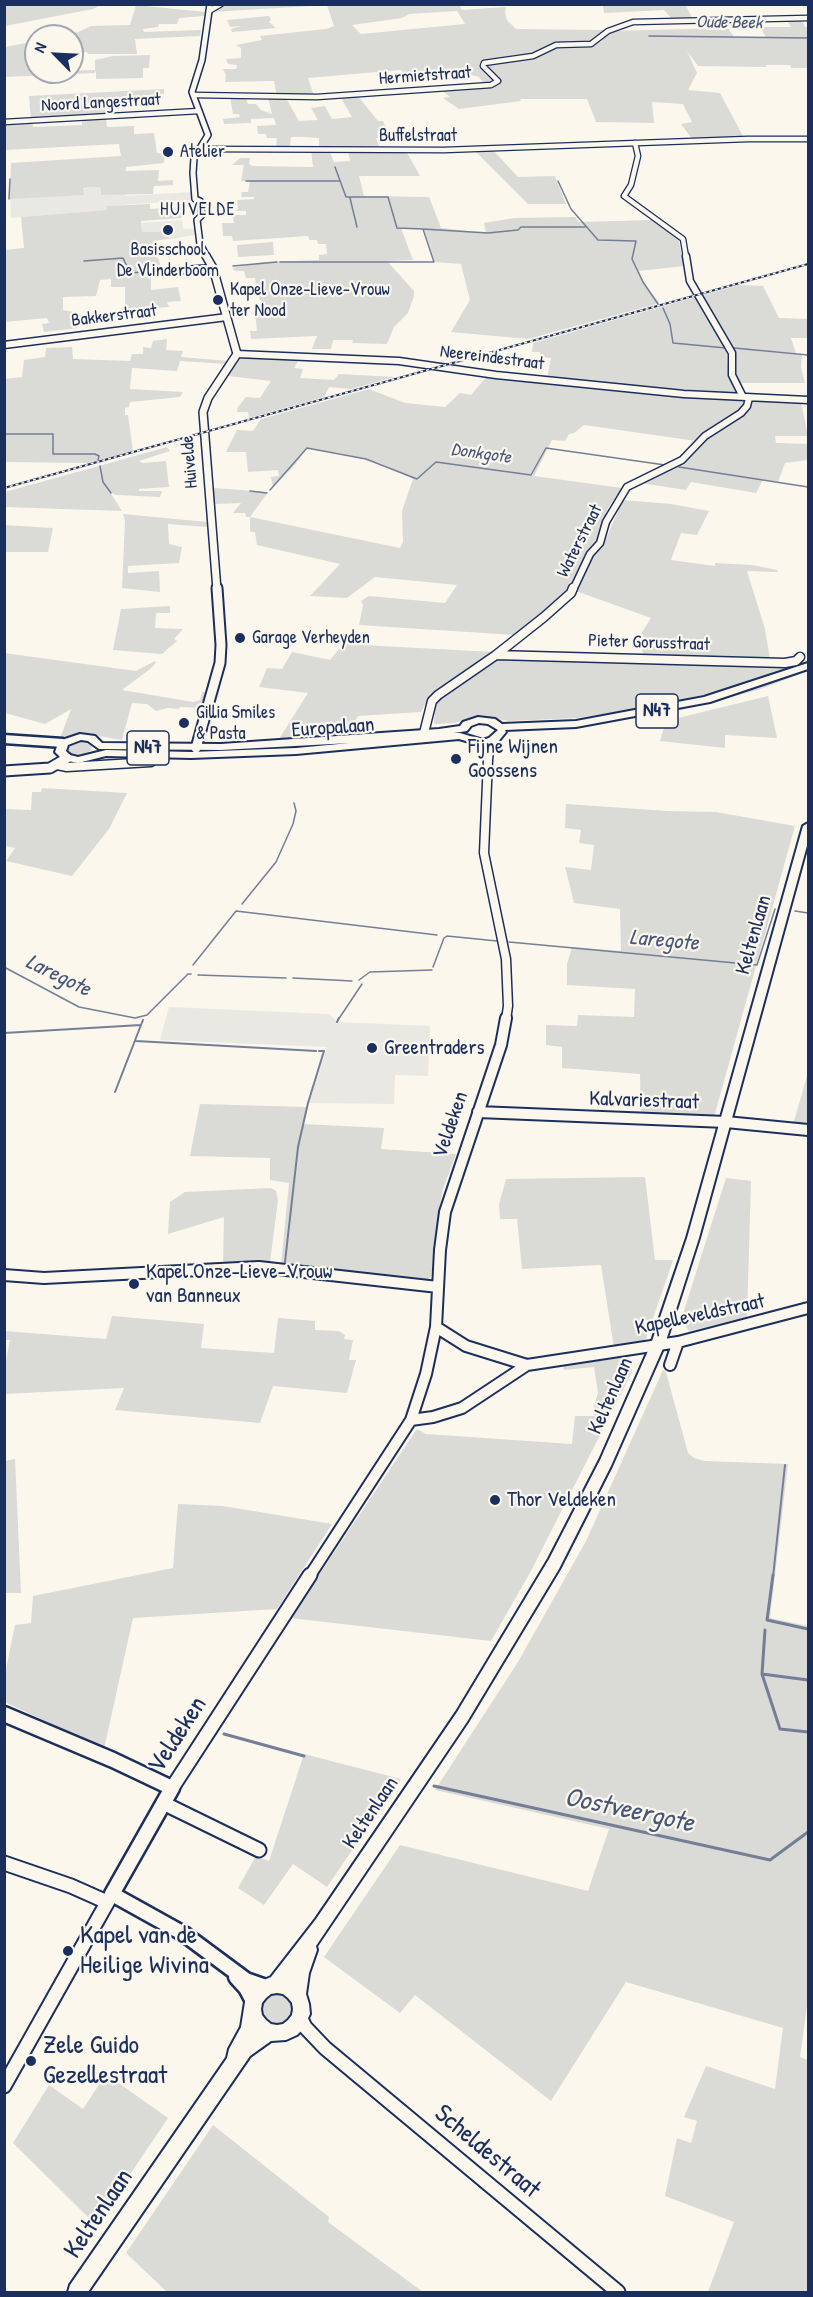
<!DOCTYPE html>
<style>
body{margin:0}
#map{position:relative;width:813px;height:2297px;overflow:hidden;background:#fbf7ec;font-family:"Patrick Hand",sans-serif}
canvas{display:block}
.frame{position:absolute;inset:0;border:6px solid #1b2f5e;pointer-events:none}
.north{position:absolute;left:24px;top:24px;width:60px;height:60px;box-sizing:border-box;background:#fbf7ec;border:2px solid #a1a7b3;border-radius:50%;rotate:294deg;font-size:16px;font-weight:700;line-height:24px;text-align:center;color:#1b2f5e}
.north::after{content:'';display:block;margin:auto;width:21px;height:27px;background:#1b2f5e;clip-path:polygon(50% 0,100% 100%,50% 72%,0 100%)}
</style>
<div id="map">
<canvas width="813" height="2297"></canvas>
<div class="frame"></div>
<div class="north">N</div>
</div>
<script>
const context = document.querySelector('canvas').getContext('2d');
context.lineJoin = 'round';
function fillPath(path, color) {
  context.fillStyle = color;
  context.fill(path, 'evenodd');
}
function poly(rows) {
  const path = new Path2D();
  for (const r of rows) {
    if (r.length === 3) {
      path.moveTo(r[0] + r[2], r[1]);
      path.arc(r[0], r[1], r[2], 0, 2 * Math.PI);
      continue;
    }
    path.moveTo(r[0], r[1]);
    for (let i = 2; i < r.length; i += 2) path.lineTo(r[i], r[i + 1]);
  }
  return path;
}
function strokePath(path, color, width, dash) {
  context.strokeStyle = color;
  context.lineWidth = width;
  context.lineCap = dash ? 'butt' : 'round';
  context.setLineDash(dash || []);
  context.stroke(path);
}
function label(font, color, halo, rows, align = 'center') {
  context.font = font + ' "Patrick Hand",sans-serif';
  context.lineWidth = 4.5;
  context.setLineDash([]);
  context.textBaseline = 'middle';
  context.strokeStyle = halo;
  context.fillStyle = color;
  for (const [text, x, y, turn = 0] of rows) {
    context.save();
    context.translate(x, y);
    context.rotate((+turn || 0) * Math.PI / 180);
    context.textAlign = isNaN(turn) ? turn : align;
    if (halo) context.strokeText(text, 0, 0);
    context.fillText(text, 0, 0);
    context.restore();
  }
}
const built = poly([
 [95,187,101,188,102,195,124,194,125,196,191,192,192,200,108,206,108,210,11,218,10,199],
 [182,220,183,229,194,229,195,235,167,238,166,232,142,232,141,223],
 [169,1007,329,1014,338,1022,430,1026,428,1076,395,1075,394,1104,309,1103,327,1047,160,1040]
]);
const green = poly([
 [5,4,101,4,101,5,93,9,5,26],
 [223,4,459,4,462,10,506,7,505,13,507,20,516,29,606,30,591,43,554,44,533,55,480,63,496,81,485,85,479,77,472,75,457,78,455,75,415,79,416,81,410,81,401,70,308,78,314,96,277,96,274,81,225,82,226,75,223,69,236,69,237,65,228,64,226,59,241,58,241,48,236,45,262,40,260,36,326,29,334,26,327,5,212,12],
 [457,11,465,24,361,34,352,25,402,18,409,14],
 [751,4,686,6,692,18,672,19,664,10,604,13,603,5],
 [136,5,205,12,204,16,179,18,177,24,159,24,158,27,143,29,144,32,201,30,200,36,135,39,137,54,88,54,87,52,72,55,72,36,63,36,78,32,91,26,130,25],
 [269,16,271,20,269,22,276,28,232,32,231,29,241,26,230,27,227,20],
 [786,19,802,19,805,27,808,27,808,68,791,68,790,65,766,65,766,67,698,66,687,51,697,73,688,90,720,93,744,138,692,139,681,124,692,122,683,104,652,102,654,123,596,122,587,99,520,99,521,101,459,109,443,98,450,97,440,89,496,85,501,82,500,79,485,65,537,56,552,47,604,41,599,40,612,31,728,28,734,37,766,37,760,27,791,27],
 [36,41,36,72,95,70,95,60,113,56,150,55,149,68,143,68,143,78,96,79,96,70,95,73,5,77,5,47],
 [164,89,164,94,142,96,164,96,160,100,113,103,112,115,31,120,29,96],
 [357,95,378,121,383,121,389,137,376,138,380,149,319,148,319,138,303,137,291,137,290,148,276,148,277,138,267,138,266,134,258,134,257,126,276,125,274,118,251,119,251,123,224,124,223,119,240,117,239,114,233,114,230,97,245,97,248,104,256,104,261,110,272,114,268,97,286,98,299,121,318,120,311,108,325,106,332,119,352,117,340,96],
 [106,117,107,127,134,126,134,134,154,133,157,153,165,154,164,163,126,167,126,171,159,170,158,181,173,180,173,185,154,186,153,194,101,195,101,188,95,187,83,188,84,195,10,199,11,163,121,156,119,144,5,150,5,123,32,121,33,127,82,125,82,119],
 [311,150,329,150,334,162,350,161,348,150,406,151,420,176,359,176,364,196,429,197,441,228,486,233,484,223,514,218,575,217,579,222,653,220,678,237,684,266,639,271,646,287,660,303,528,339,451,332,470,300,461,264,435,262,424,228,401,228,413,260,387,261,414,291,414,296,408,313,394,327,387,344,352,343,353,340,333,340,331,349,312,349,317,336,251,339,250,331,257,331,255,312,262,312,260,304,265,302,260,300,257,293,255,278,246,278,244,271,235,271,232,268,263,262,319,260,319,255,327,254,326,244,318,244,317,240,309,240,308,236,233,241,232,236,223,236,222,223,234,223,233,218,236,215,246,215,246,211,236,211,238,209,237,200,254,199,254,197,241,197,242,192,248,192,250,181,241,181,244,165,232,165,240,158,250,158,249,164,252,166,313,167],
 [493,150,518,177,555,176,566,204,528,204,475,151],
 [150,204,150,209,181,207,181,210,158,210,158,213,181,213,182,218,141,221,142,232,166,232,168,238,195,235,154,241,156,253,152,255,158,258,163,272,151,273,151,290,178,287,181,301,167,302,169,307,125,310,125,287,111,287,111,279,100,280,96,296,63,297,63,310,74,312,78,328,44,332,42,324,49,323,47,318,5,322,5,250,24,248,21,217,107,210,107,206],
 [273,242,274,255,238,257,237,245],
 [739,285,763,286,779,318,808,319,808,338,791,338,796,353,747,350,802,355,801,367,805,383,738,383,732,346,700,296],
 [696,297,726,346,728,373,738,394,547,378,551,358,540,357,540,352,532,352,533,343],
 [167,339,166,350,183,351,181,357,229,361,226,364,180,361,177,371,132,368,130,389,183,392,180,397,130,402,129,407,125,408,125,415,128,415,133,451,89,463,5,462,4,379,22,377,24,360,45,357,46,348,72,347,73,359,130,361,132,354,143,354,143,347,151,348,153,341],
 [240,355,298,361,294,368,303,369,300,378,334,380,339,374,395,377,351,389,329,387,324,397,249,418,248,412,237,412,238,407,246,397,260,398,271,381,228,376],
 [488,375,746,399,745,405,696,441,584,425,574,433,569,434,565,441,552,440,534,476,622,488,608,508,599,537,585,555,573,582,563,597,542,616,515,635,359,625,363,605,361,601,369,596,445,603,457,585,375,577,347,598,310,596,340,564,257,545,255,532,250,532,250,517,246,517,245,513,233,513,241,503,214,504,213,488,268,492,250,517,400,548,403,542,402,511,413,479,382,464,341,453,306,449,294,466,273,487,271,477,279,476,278,470,248,472,246,452,226,452,237,430,253,431,261,419,369,389,405,403,445,407,460,393,471,395],
 [753,400,801,402,808,436,775,436,776,443,808,444,808,460,785,463,778,482,763,480,756,493,691,482,686,490,640,483,676,467,690,457,703,441,749,408],
 [167,447,170,451,139,461,143,463,166,461,169,487,139,489,139,491,162,491,160,497,116,495,110,492,122,511,5,507,5,492],
 [623,500,671,504,709,511,697,535,681,533,671,560,715,566,715,563,752,565,777,570,778,572,747,571,765,629,770,659,643,655,642,645,637,640,651,618,576,591,594,555,602,548],
 [123,514,207,522,207,527,168,524,169,544,182,547,179,563,128,566,128,573,159,571,160,592,122,588,125,521],
 [4,525,53,528,48,552,5,552],
 [170,606,170,613,156,613,155,628,183,629,174,639,177,641,162,654,113,650,121,609],
 [343,644,494,652,436,691,427,701,421,712,358,716,346,735,279,739,308,693,259,687,267,668,282,669,292,652,330,660],
 [4,653,136,671,155,661,156,663,150,669,122,690,193,702,200,700,202,692,207,692,203,708,180,707,179,709,168,708,156,711,147,704,132,703,122,740,87,734,65,738,61,736,71,709,45,724,5,713],
 [497,657,791,664,807,662,739,686,670,703,578,718,509,721,477,715,455,723,434,724,435,706,439,700],
 [808,668,808,671,758,690,673,712,576,728,510,730,509,728,621,718,656,712,739,692],
 [768,696,777,738,725,735,725,748,660,741,666,721],
 [454,732,455,735,389,742,274,750,179,753,107,751,108,748,216,749],
 [78,741,91,744,92,750,82,756,68,753,67,748,69,745],
 [42,788,127,793,109,829,72,876,6,861,15,848,5,846,5,809,31,810,32,792,41,792],
 [566,804,667,811,716,812,795,826,714,1117,641,1114,640,1074,562,1068,562,1047,546,1045,546,1025,577,1026,578,1015,634,1017,635,989,567,985,567,964,572,947,621,951,620,909,574,903,565,867,591,870,594,845,579,843,581,830,565,828],
 [808,1072,808,1127,793,1125],
 [200,1104,307,1107,303,1124,384,1128,381,1149,456,1154,443,1189,439,1209,431,1277,426,1281,281,1265,289,1183,270,1180,270,1158,190,1156],
 [645,1177,655,1260,673,1260,646,1339,642,1344,614,1348,601,1265,522,1269,517,1219,500,1219,499,1204,506,1179],
 [726,1178,751,1181,747,1317,689,1331,681,1320],
 [271,1188,276,1191,278,1200,270,1262,223,1264,224,1217,168,1234,170,1202,185,1192],
 [112,1316,204,1324,201,1348,274,1353,278,1318,315,1321,315,1330,339,1331,345,1335,344,1339,353,1340,349,1360,356,1360,347,1393,273,1386,260,1423,115,1410,124,1388,5,1394,5,1365,10,1340,5,1340,5,1331,106,1339],
 [627,1354,631,1361,632,1372,531,1571,491,1641,290,1618,417,1429,426,1434,572,1444,575,1416,595,1416,593,1409,598,1393,594,1367,564,1370,563,1365],
 [663,1370,666,1372,688,1453,694,1458,704,1461,788,1464,770,1618,808,1626,808,1999,800,2057,808,2060,808,2292,708,2292,734,2222,665,2196,677,2138,691,2143,697,2121,684,2117,706,2066,775,2089,783,2028,626,1982,551,2101,415,1995,400,2013,324,1957,400,1845,588,1891,609,1829,435,1790,518,1662,586,1541],
 [15,1459,21,1593,5,1593,5,1461],
 [178,1504,223,1506,332,1524,277,1609,133,1618,104,1749,5,1702,5,1674,15,1625,31,1623,33,1596,173,1568],
 [304,1754,401,1779,327,1887,293,1864,264,1905,238,1888,256,1856,269,1861],
 [276,2009,16],
 [106,2074,168,2118,96,2225,13,2143,49,2085,83,2109],
 [213,2125,329,2217,328,2222,423,2292,167,2292,126,2253]
]);
const streamFar2 = poly([
 [649,36,808,38],
 [246,181,340,181],
 [558,181,571,209,598,240,636,241,632,259,643,282,658,304],
 [350,198,357,227],
 [9,199,10,179],
 [423,229,488,233,518,230,521,227,585,227],
 [84,261,123,258,130,273,181,269],
 [280,262,434,262,423,229,397,228,388,197,346,197,335,167],
 [233,266,277,262],
 [663,308,670,324,673,343,726,348],
 [734,348,808,355],
 [4,434,53,434,53,454,95,454,99,456,98,460],
 [100,466,103,482,111,493],
 [679,467,808,487],
 [270,490,307,448,366,459,417,479,436,462,531,475,546,448,665,465],
 [250,491,267,493],
 [242,904,276,862,293,824,296,811,294,803],
 [795,911,808,913],
 [509,942,757,965,775,909],
 [193,965,236,911,437,935],
 [4,967,79,1007,135,1018,147,1015,188,974,191,974],
 [433,967,444,938,447,936,497,941],
 [198,975,286,978],
 [293,978,352,981],
 [359,980,370,972,432,970],
 [338,1020,362,984]
]);
const streamFar1 = poly([
 [337,1022,339,1018],
 [4,1033,141,1025,143,1020],
 [136,1041,316,1051],
 [115,1092,141,1025],
 [285,1262,298,1147,308,1103,324,1051,319,1051],
 [773,1577,785,1465]
]);
const stream = poly([
 [773,1575,767,1620,808,1629],
 [765,1630,762,1674,808,1680],
 [762,1674,780,1729,808,1732],
 [224,1734,304,1756],
 [434,1786,770,1860,808,1832]
]);
const minorFar4 = poly([
 [209,11,221,4],
 [193,95,317,97,491,85,498,81,483,66,484,63,533,56,556,45,591,44,608,31,633,22,808,18],
 [4,122,199,111],
 [635,143,638,156,631,185,624,196,683,239,686,257],
 [200,149,444,150,748,139,808,139]
]);
const minorFar3 = poly([
 [686,256,690,281,732,353,732,375,743,397],
 [183,270,213,268],
 [4,345,227,317],
 [237,354,399,361,496,375,684,394,808,400],
 [573,590,590,554,600,543,606,522,627,487,682,460,705,436,741,413,747,406,749,398]
]);
const minorFar2 = poly([
 [496,655,785,663,796,661,800,657],
 [424,733,432,701,438,695,496,655,544,617,571,593,573,588],
 [479,743,488,760,490,742],
 [488,760,484,853,506,959,508,1006,506,1020],
 [57,765,67,767,151,762]
]);
const minorFar1 = poly([
 [478,1112,726,1122,808,1130],
 [4,1275,44,1278,259,1267,438,1287],
 [436,1327,466,1346,527,1365],
 [670,1365,678,1342],
 [411,1420,433,1417,462,1408,527,1365,678,1342,808,1308],
 [309,1577,411,1420,426,1374,436,1327,440,1250,445,1212,501,1045,506,1018]
]);
const minor = poly([
 [172,1788,310,1575],
 [163,1803,259,1850],
 [4,1863,71,1886,107,1902],
 [299,2015,305,2027,325,2048,618,2292],
 [4,2086,112,1894]
]);
const tertiaryFar3 = poly([
 [207,257,200,244,197,220,202,215,200,201,195,199,193,173,194,158,208,135,192,92,202,60,210,4]
]);
const tertiaryFar2 = poly([
 [206,256,213,268,237,354,208,398,203,412,217,590]
]);
const tertiaryFar1 = poly([
 [196,748,220,663,221,645,217,588],
 [4,771,50,768,67,758]
]);
const tertiary = poly([
 [4,1714,113,1760,172,1788,112,1894,184,1934,246,1980,266,1987],
 [236,1977,246,1988,254,2003]
]);
const secondary = poly([
 [808,823,808,842,699,1238,665,1344,611,1466,559,1569,467,1722,316,1946,317,1950,309,1973,306,1994,309,2004,310,2014,303,2029,297,2035,286,2040,271,2041,250,2056,88,2292,68,2292,70,2285,227,2058,229,2049,241,2027,245,2002,251,1989,257,1983,271,1977,316,1919,457,1712,549,1559,600,1460,651,1344,687,1238,803,826,808,823],
 [277,1993,283,1994,288,1998,292,2003,293,2009,292,2015,288,2020,283,2024,277,2025,271,2024,266,2020,262,2015,261,2009,262,2003,266,1998,271,1994,277,1993]
]);
const primary = poly([
 [808,663,808,669,710,702,576,727,505,730,506,732,497,743,483,746,459,739,296,754,191,758,106,756,78,763,63,760,55,752,59,741,80,734,95,736,102,743,221,744,439,729,460,726,463,722,478,717,495,719,502,724,576,721,704,697,808,663],
 [479,723,488,724,498,730,489,738,483,740,460,733,454,733,467,731,471,726,479,723],
 [81,740,88,741,99,749,221,750,350,743,296,748,191,752,106,750,78,757,70,755,66,751,68,745,81,740]
]);
const trunk = poly([
 [4,735,63,739,69,743,63,747,4,743,4,735]
]);
const rail = poly([
 [4,488,808,264]
]);
const markers = [
 [168,152,6,"#1b2f5e"],
 [168,230,6,"#1b2f5e"],
 [218,300,6,"#1b2f5e"],
 [240,638,6,"#1b2f5e"],
 [184,723,6,"#1b2f5e"],
 [456,759,6,"#1b2f5e"],
 [372,1048,6,"#1b2f5e"],
 [134,1284,6,"#1b2f5e"],
 [495,1500,6,"#1b2f5e"],
 [68,1951,6,"#1b2f5e"],
 [31,2061,6,"#1b2f5e"]
];
const farWaternames = [
 ["Oude Beek",729,23,1],
 ["Donkgote",481,454,8]
];
const farStreetnames = [
 ["Hermietstraat",425,76,-4],
 ["Noord Langestraat",101,103,-3],
 ["Buffelstraat",418,136],
 ["Bakkerstraat",114,316,-7],
 ["Neereindestraat",492,358,7],
 ["Huivelde",190,462,-95],
 ["Waterstraat",580,541,-63],
 ["Pieter Gorusstraat",649,643,2]
];
const farPoinames = [
 ["Atelier",180,152],
 ["Basisschool",168,250,"center"],
 ["De Vlinderboom",168,271,"center"],
 ["Kapel Onze-Lieve-Vrouw",230,290],
 ["ter Nood",230,311],
 ["Garage Verheyden",252,638],
 ["Gillia Smiles",196,713],
 ["& Pasta",196,734]
];
const farNeighbourhoodnames = [
 ["HUIVELDE",198,210]
];
const shields = [
 [657,711,42],
 [148,748,42]
];
const shieldNames = [
 ["N47",657,711],
 ["N47",148,748]
];
const streetNames = [
 ["Europalaan",333,728,-4],
 ["Keltenlaan",754,935,-74],
 ["Kalvariestraat",644,1101,2],
 ["Veldeken",451,1125,-71],
 ["Kapelleveldstraat",700,1315,-12],
 ["Keltenlaan",611,1396,-66],
 ["Keltenlaan",371,1813,-56]
];
const poiNames = [
 ["Fijne Wijnen",468,747],
 ["Goossens",468,771],
 ["Greentraders",384,1048],
 ["Kapel Onze-Lieve-Vrouw",146,1272],
 ["van Banneux",146,1296],
 ["Thor Veldeken",507,1500]
];
const waterNames = [
 ["Laregote",664,941,5],
 ["Laregote",58,976,26]
];
const nearStreetnames = [
 ["Veldeken",178,1735,-57],
 ["Scheldestraat",487,2152,40],
 ["Keltenlaan",99,2214,-56]
];
const nearPoinames = [
 ["Kapel van de",80,1936],
 ["Heilige Wivina",80,1966],
 ["Zele Guido",43,2046],
 ["Gezellestraat",43,2076]
];
const nearWaternames = [
 ["Oostveergote",629,1811,12]
];
fillPath(built, '#eae8e2');
fillPath(green, '#dadad7');
strokePath(streamFar2, '#747e96', 1.5);
strokePath(streamFar1, '#747e96', 2);
strokePath(stream, '#747e96', 3);
strokePath(minorFar4, '#1b2f5e', 7);
strokePath(minorFar3, '#1b2f5e', 9);
strokePath(minorFar2, '#1b2f5e', 11);
strokePath(minorFar1, '#1b2f5e', 14);
strokePath(minor, '#1b2f5e', 17);
strokePath(tertiaryFar3, '#1b2f5e', 8);
strokePath(tertiaryFar2, '#1b2f5e', 10);
strokePath(tertiaryFar1, '#1b2f5e', 13);
strokePath(tertiary, '#1b2f5e', 19);
strokePath(secondary, '#1b2f5e', 4);
strokePath(primary, '#1b2f5e', 4);
strokePath(trunk, '#1b2f5e', 5);
strokePath(minorFar4, '#fbf7ec', 4.5);
strokePath(minorFar3, '#fbf7ec', 6);
strokePath(minorFar2, '#fbf7ec', 8);
strokePath(minorFar1, '#fbf7ec', 10);
strokePath(minor, '#fbf7ec', 13);
strokePath(tertiaryFar3, '#fbf7ec', 5);
strokePath(tertiaryFar2, '#fbf7ec', 7);
strokePath(tertiaryFar1, '#fbf7ec', 9);
strokePath(tertiary, '#fbf7ec', 14);
fillPath(secondary, '#fbf7ec');
fillPath(primary, '#fbf7ec');
fillPath(trunk, '#fbf7ec');
strokePath(rail, '#1b2f5e', 2);
strokePath(rail, '#fbf7ec', 1.5, [3]);
for (const [x, y, r, color] of markers) {
  const dot = new Path2D();
  dot.arc(x, y, r, 0, 2 * Math.PI);
  context.fillStyle = color;
  context.fill(dot);
  strokePath(dot, '#fbf7ec', 2);
}
label('italic 18px', '#47577a', '#fbf7ec', farWaternames);
label('18px', '#1b2f5e', '#fbf7ec', farStreetnames);
label('18px', '#1b2f5e', '#fbf7ec', farPoinames, 'left');
context.letterSpacing = '1.5px';
label('18px', '#1b2f5e', '#fbf7ec', farNeighbourhoodnames);
context.letterSpacing = '0px';
for (const [x, y, w] of shields) {
  const box = new Path2D();
  box.roundRect(x - w / 2, y - 17, w, 34, 4.5);
  context.fillStyle = '#fbf7ec';
  context.fill(box);
  strokePath(box, '#1b2f5e', 1.5);
}
label('bold 20px', '#1b2f5e', null, shieldNames);
label('21px', '#1b2f5e', '#fbf7ec', streetNames);
label('21px', '#1b2f5e', '#fbf7ec', poiNames, 'left');
label('italic 22px', '#47577a', '#fbf7ec', waterNames);
label('26px', '#1b2f5e', '#fbf7ec', nearStreetnames);
label('26px', '#1b2f5e', '#fbf7ec', nearPoinames, 'left');
label('italic 27px', '#47577a', '#fbf7ec', nearWaternames);
</script>
